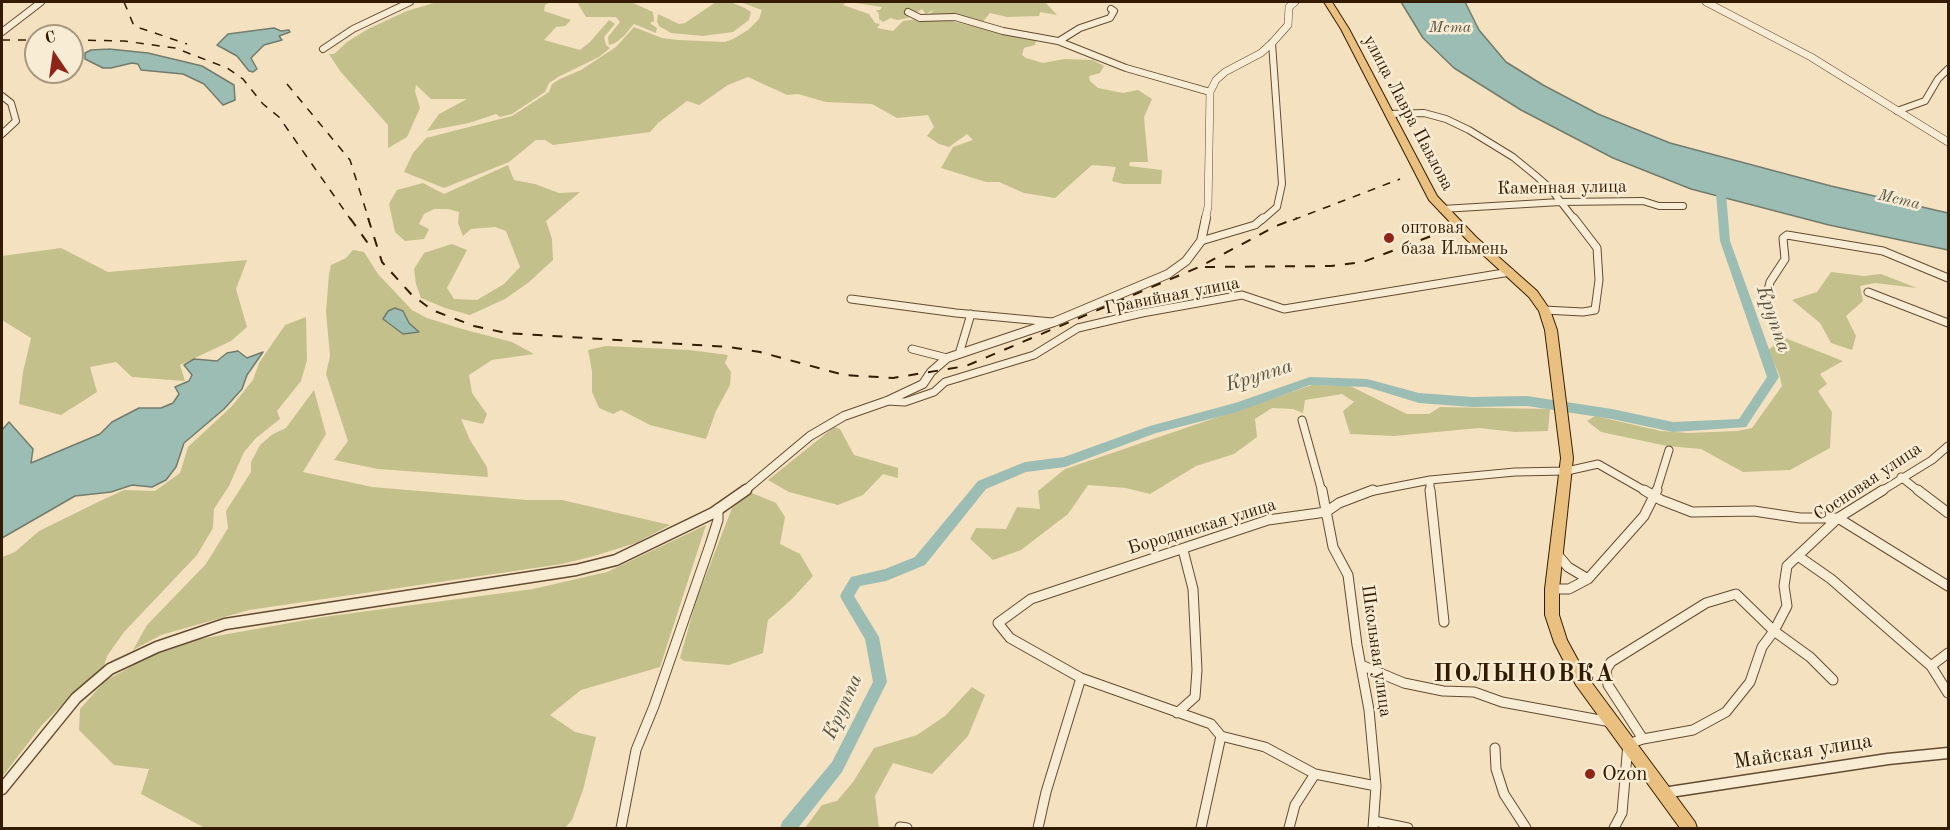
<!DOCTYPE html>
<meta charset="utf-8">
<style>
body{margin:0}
#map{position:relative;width:1950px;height:830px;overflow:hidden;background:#f4e1bf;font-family:"Old Standard TT",serif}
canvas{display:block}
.frame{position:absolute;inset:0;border:3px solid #331b01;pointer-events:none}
.north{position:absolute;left:24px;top:24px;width:60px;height:60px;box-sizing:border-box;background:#f8ecd5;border:2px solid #a99880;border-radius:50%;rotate:347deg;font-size:16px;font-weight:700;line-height:24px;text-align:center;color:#331b01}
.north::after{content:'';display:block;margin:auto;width:21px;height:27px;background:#8f2418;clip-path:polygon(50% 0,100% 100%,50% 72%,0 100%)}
</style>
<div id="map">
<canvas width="1950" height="830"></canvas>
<div class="frame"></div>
<div class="north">С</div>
</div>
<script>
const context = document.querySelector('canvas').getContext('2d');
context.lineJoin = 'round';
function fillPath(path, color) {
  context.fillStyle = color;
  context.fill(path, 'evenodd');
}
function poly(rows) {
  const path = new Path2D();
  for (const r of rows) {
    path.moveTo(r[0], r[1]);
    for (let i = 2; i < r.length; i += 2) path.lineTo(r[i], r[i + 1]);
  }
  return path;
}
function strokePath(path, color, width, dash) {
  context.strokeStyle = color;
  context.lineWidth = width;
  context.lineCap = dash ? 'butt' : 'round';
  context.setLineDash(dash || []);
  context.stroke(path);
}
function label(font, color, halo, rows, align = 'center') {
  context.font = font + ' "Old Standard TT",serif';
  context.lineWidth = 5;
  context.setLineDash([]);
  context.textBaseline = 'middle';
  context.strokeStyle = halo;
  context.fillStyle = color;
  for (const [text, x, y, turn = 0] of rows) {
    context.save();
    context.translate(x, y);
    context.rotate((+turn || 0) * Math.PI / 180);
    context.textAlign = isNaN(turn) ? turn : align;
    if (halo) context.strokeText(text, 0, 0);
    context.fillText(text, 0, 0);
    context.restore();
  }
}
const green = poly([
 [437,2,551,2,545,5,544,11,571,20,565,26,556,27,544,40,580,50,590,42,609,20,615,24,604,37,606,45,610,48,599,57,558,77,549,83,545,92,512,114,500,117,496,114,469,123,427,131,439,114,467,99,431,99,416,85,415,91,420,108,407,137,388,148,388,125,340,71,329,54,334,54,347,42,368,29,407,11],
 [577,2,631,2,653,12,654,21,650,23,657,28,656,33,634,24,624,36,615,43,609,45,608,37,620,22,616,17,586,17],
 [716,2,730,2,745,8,751,12,749,20,733,32,703,36,671,33,659,26,657,21,658,14,679,24,685,23],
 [740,2,846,2,843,5,869,14,875,23,880,24,877,28,893,31,903,21,925,18,935,9,926,14,922,9,908,18,897,20,891,18,883,22,879,19,879,14,876,10,880,10,882,7,849,2,1045,2,1057,15,1040,12,1039,16,1007,17,990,13,981,24,953,18,951,21,1036,41,1035,45,1024,48,1022,55,1026,58,1043,63,1064,59,1093,60,1104,66,1100,73,1089,76,1090,81,1098,88,1123,93,1138,90,1152,99,1144,117,1148,162,1130,162,1129,166,1162,170,1161,184,1123,184,1112,181,1116,167,1092,165,1055,198,1024,193,999,182,986,182,941,168,953,147,973,140,967,134,949,147,939,144,927,136,934,127,928,115,897,118,872,104,826,102,798,94,787,95,748,77,728,85,699,105,687,101,658,123,650,132,553,145,545,140,536,140,509,162,444,188,404,172,413,153,426,138,512,116,549,92,552,84,560,79,581,70,616,47,634,27,662,38,678,40,725,42,733,39,748,30,759,19,762,10],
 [508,165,514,180,535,184,559,193,580,192,546,221,552,239,553,260,528,283,505,299,470,315,445,308,421,298,416,284,414,269,424,253,452,244,467,250,447,288,454,299,477,300,504,284,520,267,506,231,495,227,471,229,463,236,458,223,459,212,448,209,434,209,424,214,419,224,429,229,424,239,405,241,395,232,389,204,397,190,423,183,444,194],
 [61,248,108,272,247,260,236,289,247,327,231,341,180,365,185,381,132,377,116,362,90,367,97,392,61,415,19,404,23,372,31,338,2,320,2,256],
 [353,250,364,252,378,274,412,310,427,318,462,329,512,342,534,354,492,360,469,375,472,393,487,414,483,424,461,419,470,440,487,467,488,477,378,469,334,460,348,441,326,374,330,356,326,312,329,274,331,265,346,258],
 [1831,272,1864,276,1881,274,1917,288,1875,283,1860,286,1863,301,1846,316,1856,336,1852,350,1831,343,1820,323,1792,300,1817,292],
 [306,317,307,360,301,381,277,411,280,419,256,438,244,452,229,486,214,509,213,528,197,555,124,632,107,656,103,669,71,696,42,725,2,777,2,557,15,552,39,531,98,502,124,490,155,491,180,473,188,447,231,407,253,380,259,363,285,325],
 [1785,338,1843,361,1820,374,1827,384,1818,391,1832,412,1830,448,1790,470,1743,472,1701,449,1667,446,1601,432,1587,421,1595,416,1661,431,1688,433,1737,431,1752,428,1782,386,1779,374,1768,350],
 [606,346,689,350,728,355,725,363,731,372,730,385,716,411,706,439,650,425,621,410,613,414,599,408,592,392,592,371,588,350],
 [1312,385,1350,386,1407,414,1429,414,1440,407,1550,409,1548,431,1515,432,1479,428,1394,436,1350,434,1343,411,1354,402,1342,394,1305,400,1303,413,1293,409,1272,408,1255,419,1257,437,1234,454,1196,466,1150,494,1126,488,1088,485,1068,514,1021,550,993,560,970,539,976,528,1006,529,1017,507,1040,509,1038,491,1065,469],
 [314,390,326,434,303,472,372,487,527,500,562,500,670,525,636,543,594,556,562,564,249,610,161,635,133,650,147,625,206,564,228,528,226,511,251,472,251,462,260,445,273,434,286,428],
 [834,427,840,429,854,455,898,468,898,478,883,474,863,495,838,505,789,492,768,480],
 [752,493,776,503,785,517,780,544,800,554,813,576,791,600,768,620,763,653,729,665,684,661,680,658,696,601,732,508],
 [706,525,660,667,581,690,550,715,575,732,596,737,583,790,572,820,565,828,205,828,141,794,149,769,114,765,79,730,80,709,105,681,150,656,200,639,323,617,533,589,607,572],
 [972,687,985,695,968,736,932,774,893,763,875,796,879,828,805,828,822,805,837,801,853,782,874,748,917,735,945,716]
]);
const water = poly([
 [1401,2,1465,2,1479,30,1506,62,1543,85,1598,114,1670,143,1831,186,1948,213,1948,250,1829,225,1691,189,1613,158,1521,110,1454,68,1423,38,1401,2],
 [274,28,281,31,289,30,290,32,279,36,282,40,264,45,251,58,257,69,253,72,249,71,237,56,217,45,228,34,274,28],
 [109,49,148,53,202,66,234,85,235,100,223,105,204,84,183,74,141,70,138,64,132,63,111,68,103,68,85,59,85,53,91,50,109,49],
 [395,308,403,311,409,323,419,332,403,334,383,319,388,311,395,308],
 [238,351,247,358,263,352,247,375,242,389,224,409,184,443,176,467,166,480,152,487,132,485,111,492,75,496,2,538,2,430,9,422,33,449,31,463,100,434,112,422,139,408,161,408,173,403,179,394,175,387,189,381,192,375,184,365,194,359,217,361,227,353,238,351]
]);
const river = poly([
 [1720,179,1725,182,1730,241,1779,377,1746,427,1673,432,1612,419,1527,406,1472,407,1419,403,1367,387,1310,385,1237,412,1156,433,1065,467,1026,472,986,489,925,565,886,581,860,586,854,596,879,637,887,682,842,772,798,828,780,828,782,822,832,762,873,682,865,639,842,600,840,596,842,592,851,577,885,569,915,557,978,481,1025,462,1064,457,1150,426,1235,403,1310,377,1367,379,1419,393,1472,397,1527,396,1612,409,1673,422,1739,419,1767,377,1720,241,1715,182,1720,179]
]);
const minorFar2 = poly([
 [908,12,920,18,955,17,1003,31,1058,41,1126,68,1210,92],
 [2,32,41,2],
 [1059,41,1080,28,1110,18,1114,11,1111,9],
 [323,49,353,29,410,2],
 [2,96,11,103,16,121,2,134],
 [1897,111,1925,101,1938,79,1948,69],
 [1389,114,1424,113,1446,119,1469,130,1513,157,1535,175,1550,188,1575,220],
 [1442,209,1560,202,1643,201,1659,206,1683,206],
 [1262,220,1277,207,1282,184,1272,43]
]);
const minorFar1 = poly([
 [1201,241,1255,225,1263,218],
 [1868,292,1948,323],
 [851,299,956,313,1052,322],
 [1766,299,1770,282,1785,259,1783,238,1787,235,1883,251,1948,278],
 [1544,310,1583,312,1595,310,1599,280,1597,248,1574,218],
 [912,349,947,358],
 [959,354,971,314],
 [887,401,905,402,934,392,945,382,1034,355,1078,328,1142,313,1242,295,1284,309,1510,272],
 [1302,420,1322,492],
 [1901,477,1920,492],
 [1430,480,1430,492],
 [1369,492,1430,480,1515,472,1567,471,1598,464,1647,492],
 [1656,492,1669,450],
 [1880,492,1932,460,1948,446]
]);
const minor = poly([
 [1322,490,1333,547,1348,575,1357,645,1369,710,1376,786,1373,828],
 [1373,490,1339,503,1326,512,1268,520,1031,599,998,623,1010,638,1081,678,1211,724,1221,736,1265,747,1315,774,1376,786],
 [1430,490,1444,622],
 [1644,490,1661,500,1692,512,1754,511,1800,518,1838,518,1948,586],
 [1918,490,1948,513],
 [1557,554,1568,567,1588,579],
 [1798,556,1831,579,1931,666,1948,693],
 [1552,589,1569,589,1588,579,1644,516,1657,490],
 [1361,665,1404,683,1443,691,1474,692,1502,702,1611,722],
 [1931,666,1948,653],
 [1177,713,1195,697,1197,670,1193,589,1183,550],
 [1643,739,1693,730,1726,712,1750,682,1762,647,1774,631,1810,657,1833,680],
 [1495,748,1496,769,1504,794,1526,828],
 [1374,821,1408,828],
 [900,827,907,828],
 [621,828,636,750,654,706,710,545,718,520,718,509],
 [1038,828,1046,792,1081,678],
 [1201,828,1221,736],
 [1289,828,1295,805,1315,774],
 [1614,828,1622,813,1628,744,1643,739,1608,685,1606,670,1611,662,1706,603,1736,594,1774,631,1787,606,1784,586,1787,566,1838,518,1883,490]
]);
const tertiaryFar2 = poly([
 [1706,2,1811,57,1948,142],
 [1205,220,1208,207,1210,92,1216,80,1225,72,1261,53,1272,43,1288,25,1289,7,1295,2]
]);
const tertiaryFar1 = poly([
 [743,492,810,436,844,416,887,401,923,384,931,372,947,358,1054,322,1168,274,1186,261,1201,241,1206,218]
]);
const tertiary = poly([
 [2,789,76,698,110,669,157,647,225,624,576,570,616,560,713,513,746,490],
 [1663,793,1888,759,1948,753]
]);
const primary = poly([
 [1324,2,1332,2,1349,29,1437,196,1476,237,1537,291,1550,310,1557,330,1573,458,1559,589,1559,615,1567,640,1586,675,1695,822,1697,828,1680,828,1576,685,1554,642,1545,615,1545,589,1561,458,1545,330,1539,311,1529,297,1468,241,1429,200,1341,29,1324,2]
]);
const railFar1 = poly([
 [124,2,134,26,187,44],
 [2,40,36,40],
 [72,40,124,41,175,48,227,68,243,79,263,104,279,117,351,220],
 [287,84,350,160,369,220],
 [1293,220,1400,179]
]);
const rail = poly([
 [350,218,372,249],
 [368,218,382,262,411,294,432,310,474,326,506,333,729,347,760,352,844,375,893,378,966,366,1199,267,1276,226,1297,218],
 [1205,267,1331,266,1363,262,1447,230]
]);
const markers = [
 [1389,238,6,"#8f2418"],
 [1590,774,6,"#8f2418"]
];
const farWaternames = [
 ["Мста",1450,28],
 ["Мста",1899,200,13]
];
const streetNames = [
 ["улица Лавра Павлова",1408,113,62],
 ["Каменная улица",1562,188,-1],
 ["Гравийная улица",1172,296,-11],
 ["Сосновая улица",1868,482,-34],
 ["Бородинская улица",1202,527,-17],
 ["Школьная улица",1376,651,82]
];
const poiNames = [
 ["оптовая",1401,228],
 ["база Ильмень",1401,249]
];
const waterNames = [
 ["Круппа",1773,319,71],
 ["Круппа",1259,376,-17],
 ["Круппа",843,707,-66]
];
const nearStreetnames = [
 ["Майская улица",1803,752,-9]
];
const nearPoinames = [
 ["Ozon",1602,774]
];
const districtNames = [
 ["ПОЛЫНОВКА",1524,675]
];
fillPath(green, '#c4c08c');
fillPath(water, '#9cbdb4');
strokePath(water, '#727c6c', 1.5);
fillPath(river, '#9cbdb4');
strokePath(minorFar2, '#634c30', 8);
strokePath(minorFar1, '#634c30', 9);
strokePath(minor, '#634c30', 11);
strokePath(tertiaryFar2, '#634c30', 8);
strokePath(tertiaryFar1, '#634c30', 10);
strokePath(tertiary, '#634c30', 13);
strokePath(primary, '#331b01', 2);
strokePath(minorFar2, '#f8ecd5', 6);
strokePath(minorFar1, '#f8ecd5', 7);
strokePath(minor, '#f8ecd5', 9);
strokePath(tertiaryFar2, '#f8ecd5', 7);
strokePath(tertiaryFar1, '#f8ecd5', 8);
strokePath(tertiary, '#f8ecd5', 10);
fillPath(primary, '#eac080');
strokePath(railFar1, '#331b01', 1.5, [8, 8]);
strokePath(rail, '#331b01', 2, [10, 10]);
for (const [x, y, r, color] of markers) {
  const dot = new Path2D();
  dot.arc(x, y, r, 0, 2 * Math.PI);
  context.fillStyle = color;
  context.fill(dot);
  strokePath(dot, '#f8ecd5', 2);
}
label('italic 16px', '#585440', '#f8ecd5', farWaternames);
label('18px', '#331b01', '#f8ecd5', streetNames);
label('18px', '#331b01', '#f8ecd5', poiNames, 'left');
label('italic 20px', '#585440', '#f8ecd5', waterNames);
label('21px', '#331b01', '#f8ecd5', nearStreetnames);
label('21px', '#331b01', '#f8ecd5', nearPoinames, 'left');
context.letterSpacing = '1.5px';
label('bold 24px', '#331b01', '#f8ecd5', districtNames);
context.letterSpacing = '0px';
</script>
